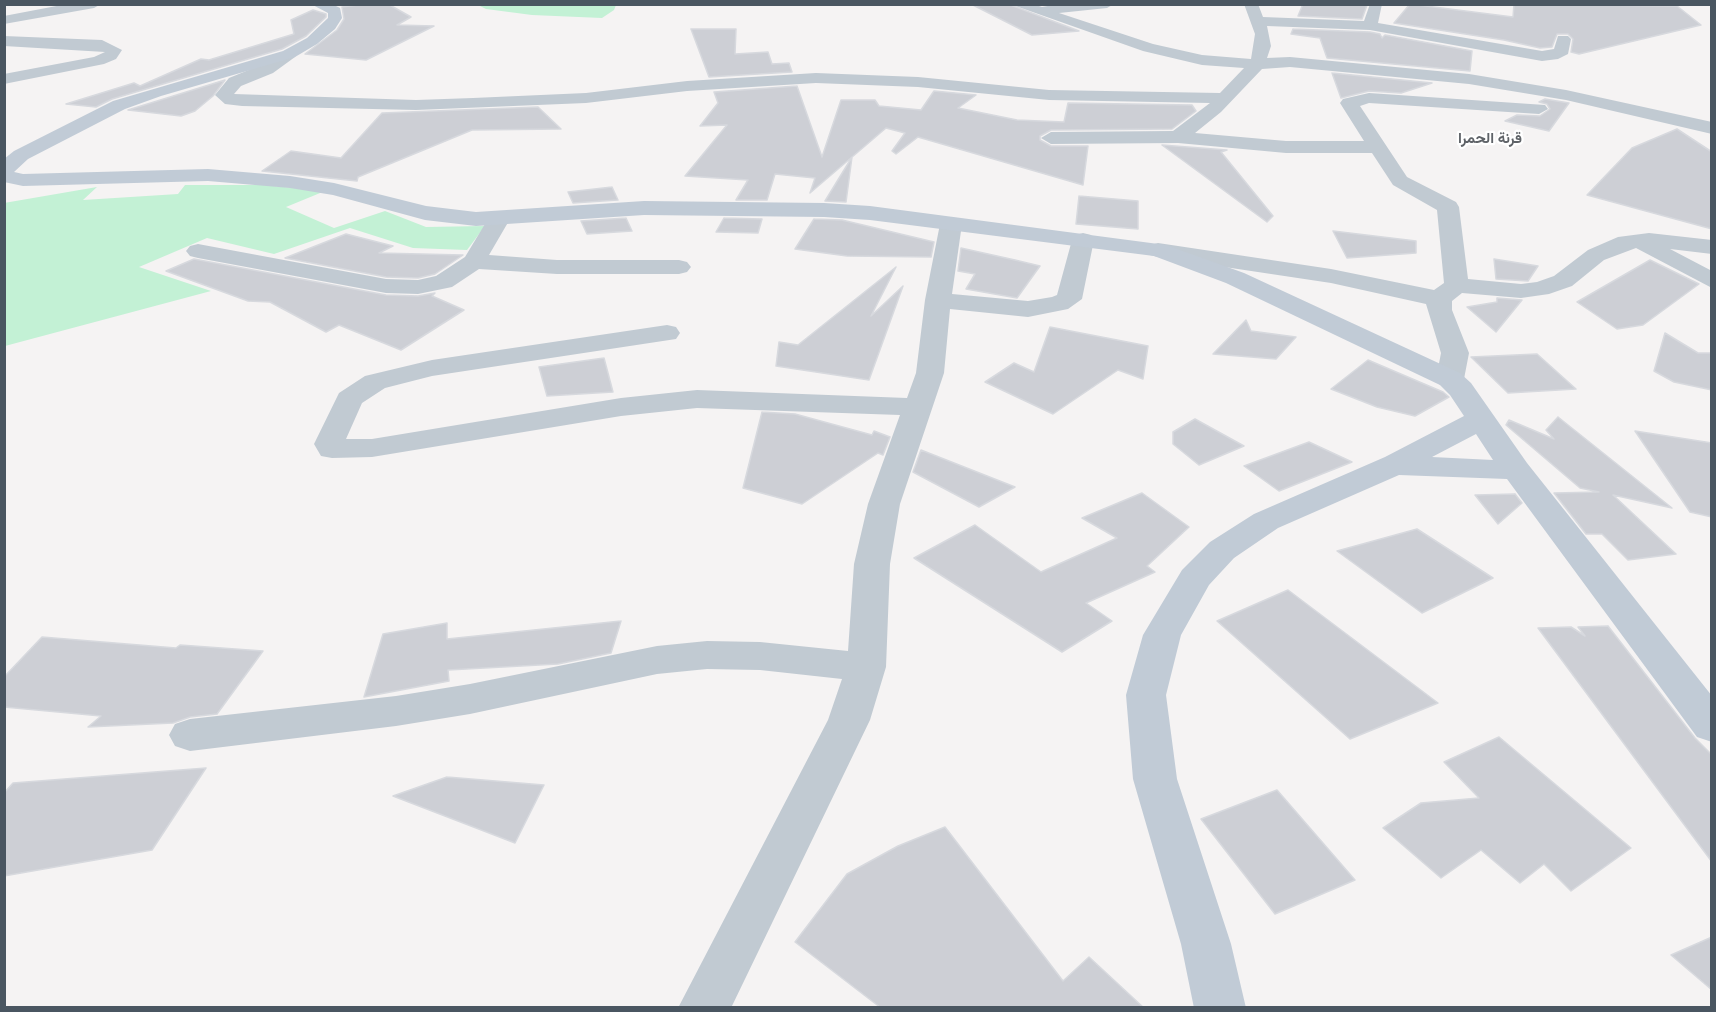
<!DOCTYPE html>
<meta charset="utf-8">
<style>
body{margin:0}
#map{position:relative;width:1716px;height:1012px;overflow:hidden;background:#f5f3f3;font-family:Figtree,sans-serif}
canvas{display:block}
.frame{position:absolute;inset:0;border:6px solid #4a5661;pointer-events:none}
</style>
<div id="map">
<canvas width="1716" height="1012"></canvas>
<div class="frame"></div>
</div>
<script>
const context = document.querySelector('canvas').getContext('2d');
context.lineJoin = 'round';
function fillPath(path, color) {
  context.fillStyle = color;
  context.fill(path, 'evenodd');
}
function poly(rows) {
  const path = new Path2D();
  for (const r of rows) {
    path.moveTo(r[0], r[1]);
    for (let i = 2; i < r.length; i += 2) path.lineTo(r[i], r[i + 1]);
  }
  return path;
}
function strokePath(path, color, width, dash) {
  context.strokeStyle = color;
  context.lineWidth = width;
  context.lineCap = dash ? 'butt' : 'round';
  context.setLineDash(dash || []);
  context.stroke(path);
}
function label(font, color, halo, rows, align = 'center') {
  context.font = font + ' Figtree,Vazirmatn,sans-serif';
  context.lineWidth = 4.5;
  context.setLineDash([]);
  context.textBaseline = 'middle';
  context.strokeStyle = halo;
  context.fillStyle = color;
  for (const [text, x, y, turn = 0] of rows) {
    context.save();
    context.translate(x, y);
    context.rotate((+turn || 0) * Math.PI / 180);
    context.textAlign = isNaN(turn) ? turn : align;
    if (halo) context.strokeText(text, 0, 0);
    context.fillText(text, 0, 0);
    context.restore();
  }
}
const green = poly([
 [478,5,616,4,616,5,614,10,602,18,532,15,486,9],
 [185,185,263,185,325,191,286,207,334,228,385,211,426,227,485,226,467,250,413,248,350,228,274,254,207,238,139,267,211,291,5,346,4,203,97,187,83,200,178,194]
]);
const building = poly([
 [366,4,388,4,411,17,397,25,434,26,366,60,305,54,337,30,344,19,342,7,366,4],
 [971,4,1008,4,1079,31,1032,35,971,4],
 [1303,4,1367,4,1367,5,1362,19,1298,16,1303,4],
 [1410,4,1513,17,1514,4,1677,6,1701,25,1579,54,1571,52,1573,39,1568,34,1557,34,1552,47,1540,48,1504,40,1394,23,1410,4],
 [313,10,326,14,326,17,306,36,282,49,112,99,96,107,66,104,134,83,140,86,201,59,209,60,294,34,291,20,313,10],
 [691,29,736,29,735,54,768,52,772,64,789,63,792,72,709,77,691,29],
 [1293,29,1370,32,1380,34,1382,38,1385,35,1472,51,1470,71,1327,58,1320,38,1291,34,1293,29],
 [1332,73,1432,83,1401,93,1369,91,1341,98,1332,73],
 [225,80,213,96,195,111,181,116,128,110,225,80],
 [797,86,822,157,841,100,875,100,879,106,921,110,934,91,976,95,958,108,1017,120,1064,122,1068,103,1192,105,1196,111,1172,129,1051,130,1040,136,1040,140,1051,146,1088,146,1083,185,918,137,896,154,892,151,905,133,886,128,810,193,815,178,775,174,767,200,736,200,748,180,685,176,727,125,700,126,718,103,714,92,797,86],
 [1545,99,1569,103,1549,131,1505,121,1517,115,1540,116,1550,109,1547,104,1539,102,1545,99],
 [538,107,561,129,472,130,358,177,357,181,262,171,291,151,341,158,382,113,538,107],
 [1677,129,1712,152,1712,229,1587,195,1632,148,1677,129],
 [1162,145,1227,150,1221,152,1273,216,1267,222,1162,145],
 [852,157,846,202,825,201,852,157],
 [612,187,618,200,573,203,568,192,612,187],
 [1079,196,1138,201,1138,229,1076,224,1079,196],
 [626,218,632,231,587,234,581,221,626,218],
 [724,218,762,219,758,233,716,232,724,218],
 [814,219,842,220,934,242,931,257,847,256,795,249,814,219],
 [1333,231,1416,241,1416,253,1347,258,1333,231],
 [346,234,393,246,379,253,463,255,435,274,418,278,386,277,285,258,346,234],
 [961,248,1015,260,1040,266,1017,298,966,289,975,274,958,271,961,248],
 [194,259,386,295,418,296,435,293,432,296,464,310,401,350,339,325,326,332,270,302,248,301,166,271,194,259],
 [1494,259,1538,266,1528,281,1496,279,1494,259],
 [1650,260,1699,284,1643,325,1617,329,1577,302,1650,260],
 [896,267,871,316,903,286,869,380,776,366,779,342,798,345,896,267],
 [1497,298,1522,300,1496,332,1467,307,1497,302,1497,298],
 [1246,320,1251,331,1296,337,1276,359,1213,354,1246,320],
 [1050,327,1148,346,1143,379,1118,370,1053,414,985,382,1014,363,1034,372,1050,327],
 [1665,333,1698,353,1712,353,1712,390,1674,382,1654,371,1665,333],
 [1537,354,1576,389,1508,393,1471,357,1537,354],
 [604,358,613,392,547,396,539,367,604,358],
 [1368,360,1443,392,1449,397,1415,416,1377,407,1331,389,1368,360],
 [762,412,795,414,872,435,874,431,890,437,883,455,878,453,802,504,743,488,762,412],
 [1558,417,1672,508,1613,495,1676,554,1628,560,1602,534,1586,534,1554,493,1599,492,1580,488,1506,425,1509,420,1554,439,1546,430,1558,417],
 [1195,419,1244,446,1199,465,1173,444,1173,432,1195,419],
 [1635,431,1712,443,1712,517,1690,512,1635,431],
 [1309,442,1352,462,1279,491,1244,466,1309,442],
 [921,450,1015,487,979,507,913,472,921,450],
 [1142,493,1189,527,1147,566,1155,572,1086,603,1112,621,1062,652,914,558,975,525,1041,572,1117,538,1082,518,1142,493],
 [1515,494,1522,503,1498,524,1475,495,1515,494],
 [1417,529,1493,578,1422,613,1337,551,1417,529],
 [1288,590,1345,633,1438,703,1350,739,1217,621,1288,590],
 [621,621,611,653,558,664,448,670,449,681,364,697,383,634,447,623,447,639,621,621],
 [1608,626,1695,738,1712,755,1712,862,1538,628,1571,627,1585,636,1578,627,1608,626],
 [42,637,176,648,180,645,263,651,217,714,190,717,173,723,88,727,101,716,4,707,4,677,42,637],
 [1499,737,1631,848,1571,891,1544,864,1520,883,1481,850,1441,878,1383,828,1421,803,1479,798,1444,762,1499,737],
 [206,768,152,850,4,876,4,793,13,783,206,768],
 [447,777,544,785,515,843,393,796,447,777],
 [1277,790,1355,880,1275,914,1201,819,1277,790],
 [945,827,1063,981,1089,957,1144,1008,881,1008,795,942,847,874,898,846,945,827],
 [1712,937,1712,990,1671,955,1712,937]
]);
const street = poly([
 [67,4,101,4,94,8,4,24,4,16,67,4],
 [1010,4,1033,4,1042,7,1059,4,1114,4,1107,8,1059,13,1153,44,1202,55,1251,59,1255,34,1244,4,1258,4,1263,17,1364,21,1370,4,1382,4,1378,23,1542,51,1554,49,1558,36,1568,36,1571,39,1568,54,1558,59,1542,61,1370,30,1267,26,1271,46,1267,58,1290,57,1469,74,1566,90,1712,122,1712,134,1566,100,1469,84,1290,67,1262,69,1221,112,1195,133,1286,141,1364,141,1340,103,1343,99,1369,93,1545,105,1548,109,1539,114,1369,103,1360,106,1407,177,1456,202,1459,207,1468,279,1521,284,1537,282,1554,276,1588,250,1618,237,1649,233,1712,240,1712,254,1670,249,1712,271,1712,288,1636,248,1604,260,1572,286,1549,294,1521,298,1462,293,1452,301,1452,310,1469,353,1464,379,1460,385,1450,387,1440,385,1436,379,1441,353,1426,304,1331,283,1158,257,1150,255,1146,250,1150,245,1158,243,1331,269,1434,290,1444,283,1437,210,1393,185,1372,153,1286,153,1178,143,1051,144,1041,138,1051,132,1173,131,1210,103,1049,100,918,87,816,83,687,91,586,103,416,110,242,106,225,104,215,95,229,78,261,65,289,49,297,54,295,57,273,73,241,86,234,94,416,100,473,98,586,93,687,81,816,73,918,77,1049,90,1220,93,1244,68,1202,65,1143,51,1010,4],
 [4,36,102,40,122,50,116,59,104,64,4,84,4,74,94,57,105,52,4,46,4,36],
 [499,212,507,214,510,219,489,255,557,260,679,260,687,262,691,267,687,272,679,274,557,274,479,269,452,287,418,294,386,293,198,258,190,256,186,251,190,246,198,244,386,279,418,280,436,276,465,257,491,214,499,212],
 [951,217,959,219,962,224,952,294,1028,301,1052,297,1057,295,1072,240,1075,235,1083,233,1091,235,1094,240,1082,299,1068,309,1028,317,950,309,944,373,900,504,890,564,886,667,870,720,731,1008,678,1008,828,720,842,679,760,670,707,669,657,674,470,714,396,726,190,751,175,746,169,735,175,724,190,719,396,696,470,684,657,646,707,641,760,642,848,651,854,564,868,504,900,415,697,408,621,416,372,457,332,458,321,456,314,444,339,393,365,376,432,360,667,325,676,327,680,333,676,339,432,376,385,388,362,403,346,439,372,439,621,398,697,390,907,398,916,373,925,300,940,224,943,219,951,217]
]);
const secondary = poly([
 [311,4,332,4,340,8,342,18,335,29,317,44,295,57,161,96,125,109,28,159,14,172,23,174,208,169,290,176,334,183,426,206,476,212,644,201,824,203,870,206,1166,245,1244,273,1460,373,1471,383,1527,463,1712,696,1712,742,1697,737,1507,479,1399,475,1278,528,1234,558,1209,585,1181,635,1166,695,1177,779,1231,944,1246,1008,1194,1008,1181,944,1133,779,1126,695,1143,635,1182,570,1210,542,1254,514,1385,457,1464,416,1450,395,1440,385,1226,283,1154,256,870,220,824,217,644,215,476,226,425,220,333,195,290,188,208,181,23,186,4,182,4,159,14,151,113,101,283,51,307,38,328,18,328,13,311,4],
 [1476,434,1493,460,1432,457,1476,434]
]);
const farQuarternames = [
 ["قرنة الحمرا",1490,139]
];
fillPath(green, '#c3f1d5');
fillPath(building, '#cdcfd5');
strokePath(building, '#d7d9de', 1.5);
fillPath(street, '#c1cad2');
fillPath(secondary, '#c1cbd6');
label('bold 15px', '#5f6368', '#fff', farQuarternames);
</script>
